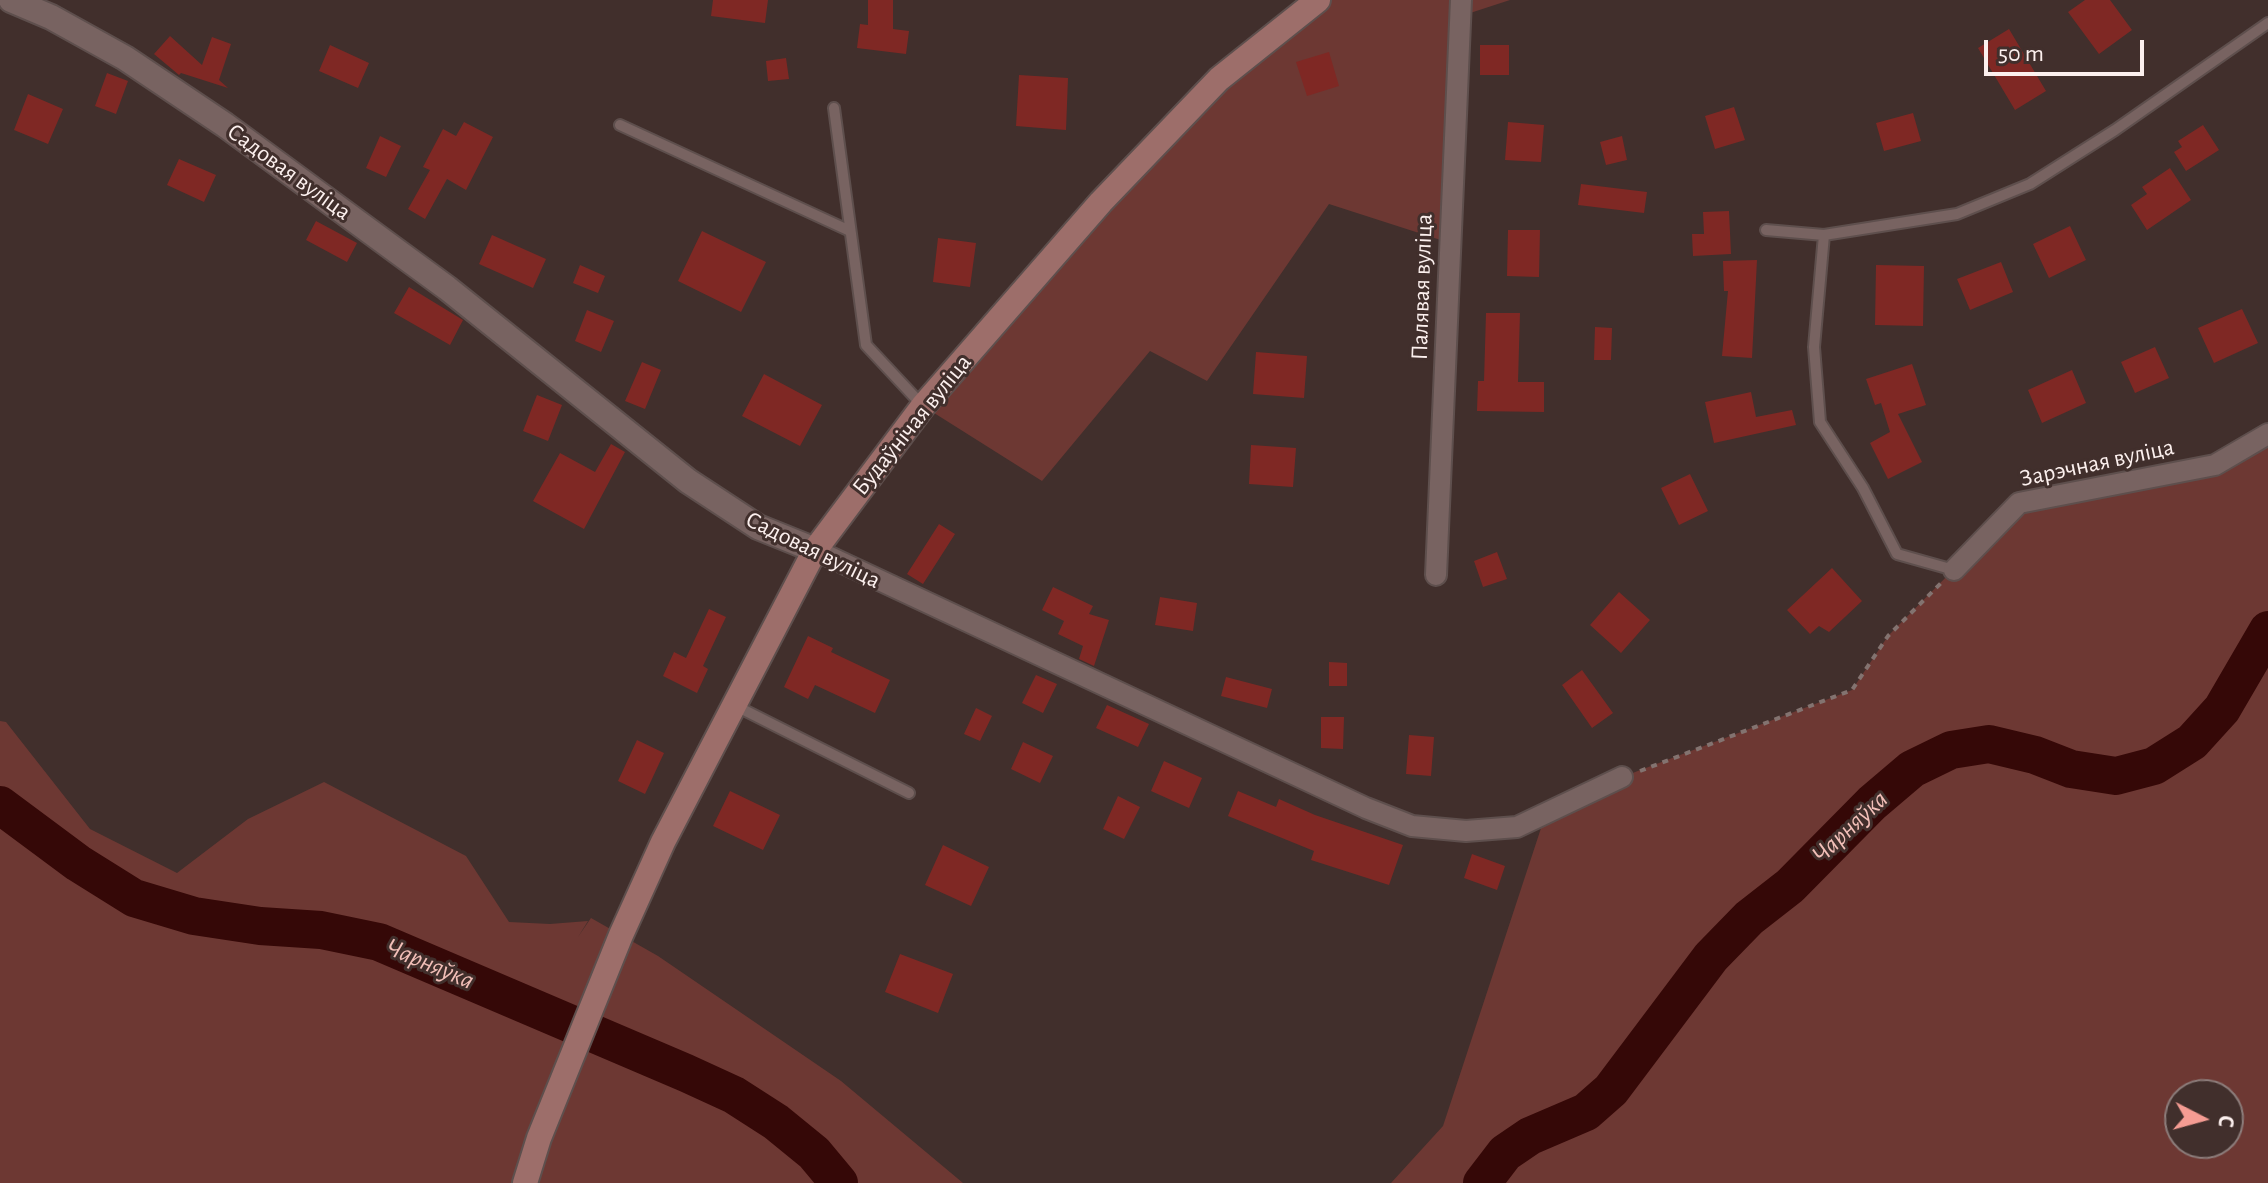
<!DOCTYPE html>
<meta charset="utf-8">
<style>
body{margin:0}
#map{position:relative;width:2268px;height:1183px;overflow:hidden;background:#412f2c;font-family:"Alegreya Sans",sans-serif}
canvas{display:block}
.north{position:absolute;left:2164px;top:1079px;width:80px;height:80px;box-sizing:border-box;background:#412f2c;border:2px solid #8c7c7a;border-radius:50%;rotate:96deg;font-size:22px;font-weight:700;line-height:32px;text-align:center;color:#fcf0ee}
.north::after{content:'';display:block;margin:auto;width:28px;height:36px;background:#f59c93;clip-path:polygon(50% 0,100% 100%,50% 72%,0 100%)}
.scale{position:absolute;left:1984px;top:40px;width:160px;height:36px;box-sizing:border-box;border:4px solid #fcf0ee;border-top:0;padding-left:10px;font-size:24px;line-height:28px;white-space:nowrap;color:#fcf0ee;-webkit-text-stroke:6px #412f2c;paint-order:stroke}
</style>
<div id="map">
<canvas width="2268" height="1183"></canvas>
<div class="north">С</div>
<div class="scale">50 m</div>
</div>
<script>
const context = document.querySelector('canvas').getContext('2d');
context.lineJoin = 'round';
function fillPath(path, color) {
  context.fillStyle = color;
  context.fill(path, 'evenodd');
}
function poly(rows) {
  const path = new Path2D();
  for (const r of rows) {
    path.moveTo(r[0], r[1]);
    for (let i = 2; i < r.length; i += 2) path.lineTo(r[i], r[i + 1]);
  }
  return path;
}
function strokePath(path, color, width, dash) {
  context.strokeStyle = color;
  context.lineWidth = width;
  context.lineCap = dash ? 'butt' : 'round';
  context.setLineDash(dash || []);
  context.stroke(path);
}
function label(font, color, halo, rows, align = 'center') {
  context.font = font + ' "Alegreya Sans",sans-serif';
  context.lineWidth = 6;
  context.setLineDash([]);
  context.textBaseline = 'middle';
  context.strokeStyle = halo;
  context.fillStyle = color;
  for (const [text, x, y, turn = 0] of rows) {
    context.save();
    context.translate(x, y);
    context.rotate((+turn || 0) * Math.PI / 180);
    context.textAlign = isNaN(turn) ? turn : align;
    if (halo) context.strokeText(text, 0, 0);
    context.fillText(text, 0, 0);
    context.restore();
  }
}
const green = poly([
 [1318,0,1510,0,1461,16,1450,243,1329,204,1207,381,1150,351,1042,481,923,406,1101,202],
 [2268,434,2268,1183,1391,1183,1443,1126,1546,813,1622,777,1852,690,1888,636,2019,503,2215,465],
 [2180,1095,2228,1095,2228,1143,2180,1143],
 [0,721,6,722,90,829,177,873,248,819,324,782,466,856,509,922,550,924,588,921,578,937,591,918,658,956,841,1081,963,1183,0,1183]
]);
const river = poly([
 [0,805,78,863,134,898,194,916,260,926,321,930,379,942,686,1073,734,1095,776,1122,814,1153,839,1183],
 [1482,1183,1505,1153,1530,1136,1586,1112,1611,1090,1711,957,1749,918,1790,886,1872,803,1912,769,1951,750,1989,744,2035,755,2071,769,2116,776,2154,766,2192,742,2222,709,2268,630]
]);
const building = poly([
 [713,0,768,0,765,23,711,16],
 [868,0,893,0,893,29,909,31,906,54,857,48,860,24,868,25],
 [2085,0,2110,0,2132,30,2099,54,2068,12],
 [2009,29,2046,91,2015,110,1978,48],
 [170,36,202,65,212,37,231,44,219,80,228,88,181,73,179,75,154,54],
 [330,45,369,63,358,88,319,71],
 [1480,45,1509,45,1509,75,1480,75],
 [1329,52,1339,86,1307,96,1296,62],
 [786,58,789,79,768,81,766,61],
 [107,73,128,81,116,114,95,106],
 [1019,75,1068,78,1066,130,1016,126],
 [28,94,63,109,48,144,14,130],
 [1734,107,1745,140,1715,149,1705,116],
 [1913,113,1921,141,1884,151,1876,123],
 [464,122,493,137,466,190,447,179,425,219,408,209,430,170,423,167,443,129,456,136],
 [1508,122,1544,125,1541,162,1505,160],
 [2203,125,2219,150,2186,171,2174,152,2182,147,2178,141],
 [380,136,401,146,386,177,366,168],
 [1622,136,1627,160,1606,165,1600,142],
 [179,159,216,175,204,202,167,185],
 [2170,168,2191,200,2147,230,2131,205,2147,194,2142,187],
 [1581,184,1647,192,1644,213,1578,205],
 [1729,211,1731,254,1693,256,1692,234,1704,234,1703,212],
 [316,221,357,243,347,262,306,240],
 [2070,226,2086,260,2049,278,2033,244],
 [1508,230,1540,230,1539,277,1507,276],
 [702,231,766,262,741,312,678,281],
 [492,235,546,259,533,288,479,264],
 [938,238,976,243,970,287,933,282],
 [1757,260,1752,358,1722,356,1728,291,1724,291,1723,261],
 [2001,262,2013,292,1970,310,1957,279],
 [580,265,605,276,598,293,573,283],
 [1876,265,1924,266,1923,326,1875,325],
 [409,287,463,320,450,345,394,313],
 [2242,309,2258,343,2214,363,2198,328],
 [587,310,614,321,601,352,575,341],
 [1486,313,1520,313,1518,382,1544,382,1544,412,1477,411,1478,381,1484,381],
 [1595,327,1612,328,1611,360,1594,360],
 [2155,347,2169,378,2135,393,2121,362],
 [1256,352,1307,356,1304,398,1253,394],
 [642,362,661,370,645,409,625,401],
 [1912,364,1926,405,1898,414,1922,462,1888,479,1870,443,1890,432,1881,403,1875,405,1866,379],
 [2072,370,2086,403,2042,423,2028,390],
 [764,374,822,405,800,446,742,416],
 [1751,392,1756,417,1792,410,1796,425,1714,443,1705,402],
 [537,395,562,405,548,441,523,431],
 [611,444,625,452,584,529,533,501,560,453,595,472],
 [1251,445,1296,448,1293,487,1249,484],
 [1690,474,1708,511,1679,525,1661,488],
 [939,524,955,534,923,584,907,574],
 [1497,552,1507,579,1483,587,1474,561],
 [1832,568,1862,601,1829,632,1819,626,1810,634,1787,610],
 [1053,587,1093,606,1089,614,1109,620,1094,666,1079,659,1083,646,1058,634,1064,621,1042,610],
 [1619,592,1650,620,1621,653,1590,625],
 [1160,597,1197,603,1193,631,1155,625],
 [709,609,726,617,703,666,708,669,697,693,663,676,674,652,686,658],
 [808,636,833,648,831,652,890,680,875,713,815,685,808,699,784,687],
 [1329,662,1347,663,1347,686,1329,686],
 [1582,670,1613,713,1592,728,1562,685],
 [1036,675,1057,684,1043,713,1022,703],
 [1226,677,1272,689,1267,708,1221,696],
 [1107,705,1149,724,1138,747,1096,728],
 [976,708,992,716,980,741,964,734],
 [1321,717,1344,717,1343,749,1321,748],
 [1409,735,1434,737,1431,776,1406,774],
 [637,740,664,753,645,794,618,781],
 [1023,742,1053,756,1040,783,1011,769],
 [1164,761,1202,778,1189,808,1151,791],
 [730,791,780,815,763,850,713,826],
 [1238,791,1276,807,1279,799,1315,815,1403,845,1389,885,1311,860,1314,851,1228,816],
 [1118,796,1140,807,1124,839,1103,829],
 [943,845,989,867,971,906,925,885],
 [1472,854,1505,866,1497,890,1464,878],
 [900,954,953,974,938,1013,885,992]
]);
const path = poly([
 [1640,771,1852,690,1888,636,1941,583]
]);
const service = poly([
 [834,108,866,345,922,405],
 [620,125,850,231],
 [1766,230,1824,235,1957,214,2030,184,2115,130,2268,23],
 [1824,235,1814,347,1820,422,1863,488,1897,554,1954,570],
 [734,705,909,793]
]);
const minor = poly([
 [815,550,1366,808,1412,826,1466,831,1517,827,1622,777],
 [1954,570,2019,503,2215,465,2268,434],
 [1436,575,1461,0]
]);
const tertiary = poly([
 [11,0,51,17,125,58,225,125,447,288,688,481,758,527,815,550]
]);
const secondary = poly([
 [525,1183,539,1138,621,935,663,842,815,550,923,406,1101,202,1219,79,1318,0]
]);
const streetNames = [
 ["Садовая вуліца",289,172,36],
 ["Палявая вуліца",1422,287,-88],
 ["Будаўнічая вуліца",912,425,-51],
 ["Зарэчная вуліца",2097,463,-12],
 ["Садовая вуліца",813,550,26]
];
const waterNames = [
 ["Чарняўка",1850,827,-43],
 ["Чарняўка",430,964,23]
];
fillPath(green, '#6d3833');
strokePath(river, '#350807', 38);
fillPath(building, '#7f2824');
strokePath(service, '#5e4f4d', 14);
strokePath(minor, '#5e4f4d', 24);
strokePath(tertiary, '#5e4f4d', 28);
strokePath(secondary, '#5e4f4d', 28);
strokePath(path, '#837370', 4, [6, 6]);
strokePath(service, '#786361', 10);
strokePath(minor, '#786361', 20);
strokePath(tertiary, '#786361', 24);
strokePath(secondary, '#9d6e6a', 24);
label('24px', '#fcf0ee', '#412f2c', streetNames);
label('italic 26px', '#f2bfb8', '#412f2c', waterNames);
</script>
